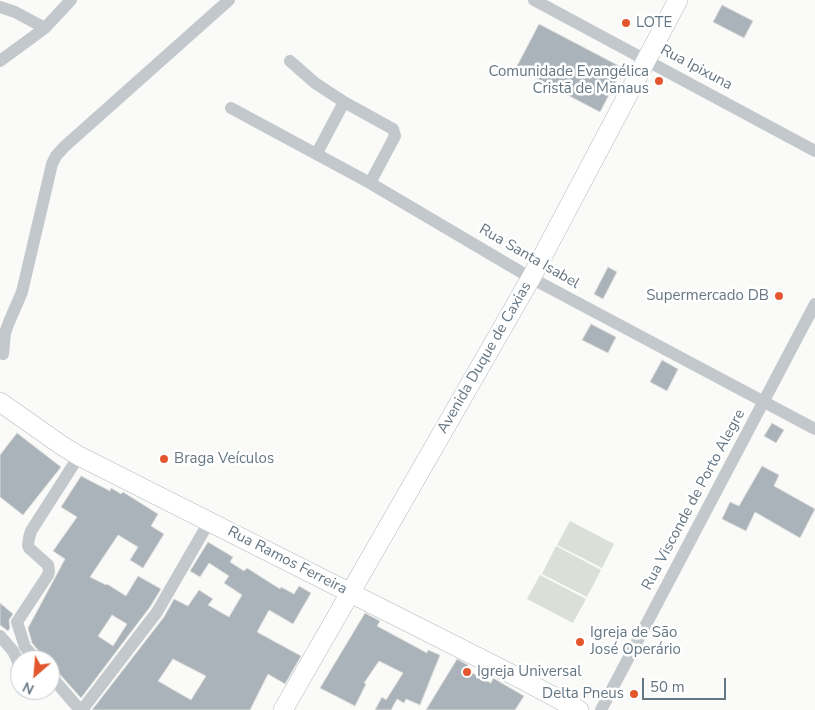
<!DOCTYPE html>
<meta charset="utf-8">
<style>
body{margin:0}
#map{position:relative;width:815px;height:710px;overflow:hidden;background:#fafaf8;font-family:"Nunito Sans",sans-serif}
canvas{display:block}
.north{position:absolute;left:10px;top:650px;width:50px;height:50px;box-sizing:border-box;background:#fff;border:1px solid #c1c8cd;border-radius:50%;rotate:207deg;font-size:14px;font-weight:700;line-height:20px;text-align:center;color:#657683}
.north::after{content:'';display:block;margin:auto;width:18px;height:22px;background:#e4572e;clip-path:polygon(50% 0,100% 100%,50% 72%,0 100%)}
.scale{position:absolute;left:642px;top:678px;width:84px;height:22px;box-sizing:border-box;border:2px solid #657683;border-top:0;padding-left:6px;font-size:15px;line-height:18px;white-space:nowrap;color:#657683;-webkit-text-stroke:4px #fff;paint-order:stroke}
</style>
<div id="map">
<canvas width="815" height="710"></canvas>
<div class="north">N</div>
<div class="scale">50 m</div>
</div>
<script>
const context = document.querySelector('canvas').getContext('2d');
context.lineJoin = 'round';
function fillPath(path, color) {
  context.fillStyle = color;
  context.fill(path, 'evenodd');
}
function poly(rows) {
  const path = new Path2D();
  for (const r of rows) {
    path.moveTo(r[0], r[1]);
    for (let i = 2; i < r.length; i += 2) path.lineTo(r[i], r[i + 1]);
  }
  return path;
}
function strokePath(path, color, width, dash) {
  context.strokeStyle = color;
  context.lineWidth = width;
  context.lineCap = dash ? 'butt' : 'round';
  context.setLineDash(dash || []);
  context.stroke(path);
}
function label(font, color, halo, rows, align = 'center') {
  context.font = font + ' "Nunito Sans",sans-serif';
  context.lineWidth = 5;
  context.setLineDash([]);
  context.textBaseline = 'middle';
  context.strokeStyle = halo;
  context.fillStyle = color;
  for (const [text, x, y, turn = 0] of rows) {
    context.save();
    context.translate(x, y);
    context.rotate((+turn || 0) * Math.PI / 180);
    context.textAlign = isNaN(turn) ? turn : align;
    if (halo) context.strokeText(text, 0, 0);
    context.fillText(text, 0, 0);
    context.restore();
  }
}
const green = poly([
 [570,521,614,544,602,568,557,545],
 [556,546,601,570,587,597,542,574],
 [540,575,586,599,573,623,527,599]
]);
const building = poly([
 [722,5,753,21,744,38,713,22,722,5],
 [539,24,623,68,600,112,516,68,539,24],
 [608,267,617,272,603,299,594,294,608,267],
 [591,324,616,337,608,353,582,340,591,324],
 [662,360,678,369,667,391,650,382,662,360],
 [772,423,784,430,776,443,764,436,772,423],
 [17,433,61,467,23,515,0,497,0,455,17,433],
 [762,466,779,475,774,486,815,509,800,538,755,512,746,531,722,519,730,502,739,506,762,466],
 [81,476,110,491,111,488,121,494,123,492,158,514,151,526,164,534,143,568,130,560,138,547,118,535,90,577,106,585,107,584,126,596,138,576,161,589,150,607,81,698,56,670,50,667,50,660,44,660,42,655,32,643,28,628,65,559,53,551,77,517,61,507,81,476],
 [112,615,127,624,113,646,98,636,112,615],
 [208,542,233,557,230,562,244,571,247,568,280,589,281,587,294,594,299,586,311,593,293,624,269,610,257,632,301,656,285,684,268,674,250,710,92,710,164,617,174,599,188,606,199,590,213,599,208,605,229,617,242,595,224,583,229,576,209,563,200,577,190,571,208,542],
 [173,659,206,676,191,700,158,681,173,659],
 [0,603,13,614,9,620,10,628,8,631,0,625,0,603],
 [365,613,380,621,377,626,427,653,428,650,440,655,420,705,406,699,404,703,397,699,391,710,375,710,382,697,386,700,403,673,379,661,364,683,366,684,355,706,320,688,365,613],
 [457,659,468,665,466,669,481,678,491,683,493,678,524,696,515,710,426,710,457,659]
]);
const street = poly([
 [534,0,815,151],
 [0,7,15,12,45,28],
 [0,61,45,28,71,0],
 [290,61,315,83,344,102,393,129,395,136,370,183],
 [231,108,370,183,531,278,815,429],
 [317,153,344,102],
 [3,354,5,333,9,322,22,292,52,164,56,156,64,147,229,0],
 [0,636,13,651,20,666],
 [36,660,25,647,17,622,48,575,49,571,48,565,29,548,28,545,29,538,31,531,79,456],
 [50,675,80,710],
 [31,690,31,692],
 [82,710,157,612,209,522],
 [601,710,815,304]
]);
const secondary = poly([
 [0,402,61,445,79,456,523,680,579,710],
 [283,710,531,278,678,0]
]);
const markers = [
 [626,23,5,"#e4572e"],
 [659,81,5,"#e4572e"],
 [779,296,5,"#e4572e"],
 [164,459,5,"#e4572e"],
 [580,642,5,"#e4572e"],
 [467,672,5,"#e4572e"],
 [634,694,5,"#e4572e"]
];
const poiNames = [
 ["LOTE",636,23],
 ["Comunidade Evangélica",649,72,"right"],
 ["Cristã de Manaus",649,89,"right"],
 ["Supermercado DB",769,296,"right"],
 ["Braga Veículos",174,459],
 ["Igreja de São",590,633],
 ["José Operário",590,650],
 ["Igreja Universal",477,672],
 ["Delta Pneus",624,694,"right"]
];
const streetNames = [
 ["Rua Ipixuna",696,68,28],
 ["Rua Santa Isabel",529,257,30],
 ["Avenida Duque de Caxias",485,358,-60],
 ["Rua Visconde de Porto Alegre",694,500,-62],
 ["Rua Ramos Ferreira",287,561,27]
];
fillPath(green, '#dadfd7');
fillPath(building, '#aab3b9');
strokePath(building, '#dcdcda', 1);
strokePath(secondary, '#b3babf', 20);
strokePath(street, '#c3c8cc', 12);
strokePath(secondary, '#fff', 19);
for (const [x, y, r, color] of markers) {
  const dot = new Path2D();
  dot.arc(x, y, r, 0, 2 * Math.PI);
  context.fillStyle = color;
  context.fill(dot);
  strokePath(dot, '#fff', 2);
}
label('15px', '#657683', '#fff', poiNames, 'left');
label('15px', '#657683', '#fff', streetNames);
</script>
